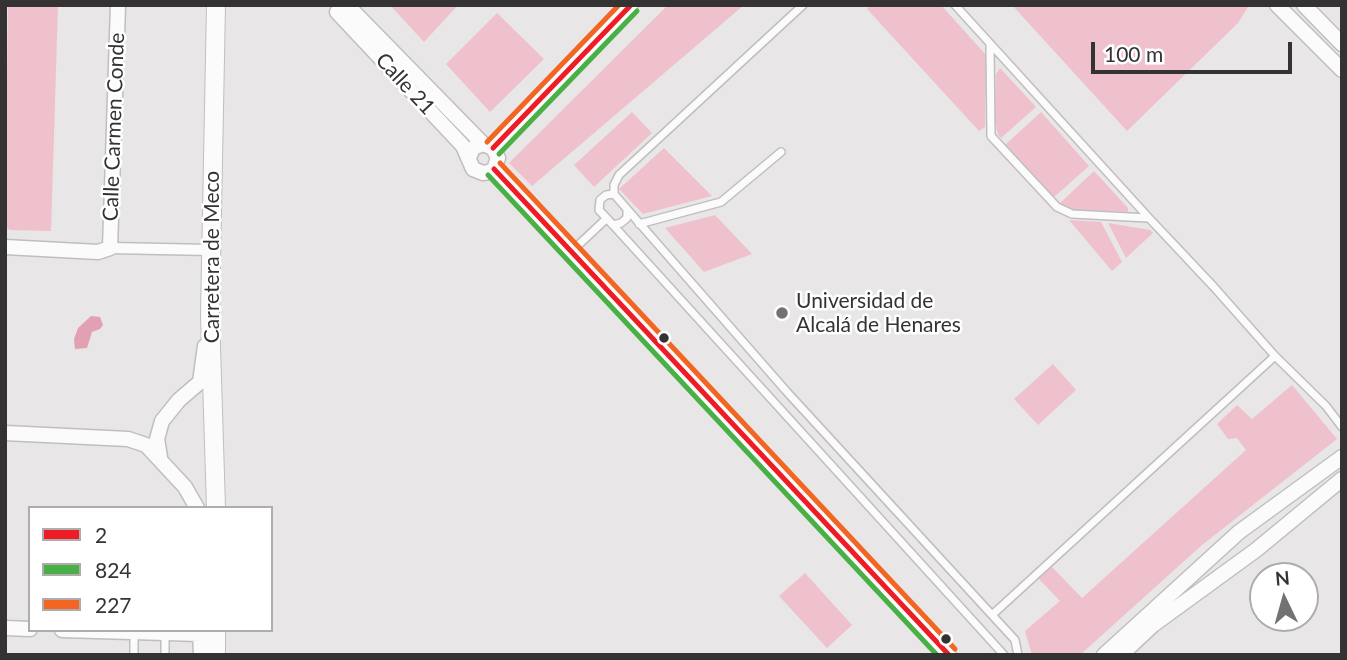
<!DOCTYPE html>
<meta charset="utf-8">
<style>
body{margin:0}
#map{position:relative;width:1347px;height:660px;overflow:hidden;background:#e8e6e7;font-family:Lato,sans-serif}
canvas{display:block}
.frame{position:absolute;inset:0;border:7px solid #343232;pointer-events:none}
.legend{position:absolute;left:28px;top:506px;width:245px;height:126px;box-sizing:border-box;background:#fff;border:2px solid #aeadad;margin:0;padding:9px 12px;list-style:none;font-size:21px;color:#343232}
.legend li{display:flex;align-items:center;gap:14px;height:35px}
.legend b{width:35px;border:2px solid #aeadad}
.north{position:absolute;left:1249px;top:562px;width:70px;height:70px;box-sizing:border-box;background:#fff;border:2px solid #aeadad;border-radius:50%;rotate:355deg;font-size:19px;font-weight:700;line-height:28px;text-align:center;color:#343232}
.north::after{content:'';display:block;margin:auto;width:24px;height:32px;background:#737171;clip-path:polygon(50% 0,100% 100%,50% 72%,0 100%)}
.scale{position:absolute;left:1091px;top:42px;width:201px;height:32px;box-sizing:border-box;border:4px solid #343232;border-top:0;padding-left:9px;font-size:21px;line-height:24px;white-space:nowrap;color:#343232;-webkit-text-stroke:5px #fff;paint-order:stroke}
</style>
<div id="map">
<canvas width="1347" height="660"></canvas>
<div class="frame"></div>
<ul class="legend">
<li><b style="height:9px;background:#ee1c25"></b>2</li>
<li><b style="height:9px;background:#49b046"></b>824</li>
<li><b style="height:9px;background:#f26522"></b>227</li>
</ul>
<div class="north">N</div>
<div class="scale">100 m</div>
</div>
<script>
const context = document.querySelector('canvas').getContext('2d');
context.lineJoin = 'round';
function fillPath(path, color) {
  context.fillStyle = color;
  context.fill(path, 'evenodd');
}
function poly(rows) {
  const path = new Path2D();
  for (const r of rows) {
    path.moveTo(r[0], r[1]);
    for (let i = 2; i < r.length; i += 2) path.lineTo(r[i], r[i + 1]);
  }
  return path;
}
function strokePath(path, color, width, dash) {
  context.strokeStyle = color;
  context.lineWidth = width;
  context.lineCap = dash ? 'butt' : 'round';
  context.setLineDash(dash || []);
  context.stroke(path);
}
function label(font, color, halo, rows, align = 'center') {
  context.font = font + ' Lato,sans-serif';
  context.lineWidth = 5;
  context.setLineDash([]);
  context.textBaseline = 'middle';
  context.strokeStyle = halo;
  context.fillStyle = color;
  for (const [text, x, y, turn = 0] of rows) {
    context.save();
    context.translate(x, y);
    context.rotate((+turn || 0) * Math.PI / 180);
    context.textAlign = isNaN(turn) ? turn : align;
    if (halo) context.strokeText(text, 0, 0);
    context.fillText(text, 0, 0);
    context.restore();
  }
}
const green = poly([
 [8,5,58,5,51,231,10,230,5,227],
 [390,5,458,5,424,42],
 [668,5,744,5,532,186,509,163],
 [871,5,941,5,986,55,985,127,979,131,867,9],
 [1012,5,1248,5,1248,7,1238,23,1127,131],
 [497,13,544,59,490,112,446,64],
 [1000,68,1036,107,1001,138,998,135,995,121,996,74],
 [632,112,652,133,594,187,574,165],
 [1041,112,1089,166,1053,198,1005,145],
 [664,148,712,196,643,214,619,189],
 [1094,171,1128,208,1128,212,1074,210,1059,204],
 [715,215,752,254,704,272,665,228],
 [1069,220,1101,222,1122,262,1112,271],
 [1108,223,1150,230,1153,233,1126,258],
 [1053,364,1076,390,1038,425,1014,399],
 [1292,385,1337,439,1202,545,1080,655,1032,655,1025,631,1060,601,1038,578,1051,566,1082,598,1246,450,1237,438,1228,439,1217,424,1237,405,1252,419],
 [805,573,852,625,827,648,779,596]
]);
const water = poly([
 [91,316,100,317,103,325,100,329,92,332,87,348,75,349,74,339,78,328]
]);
const service = poly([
 [955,5,1149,218,1213,286,1275,356,1326,406,1342,427],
 [990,45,991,136,1057,207,1072,214,1148,218],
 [614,194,614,185,619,175,803,5],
 [614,194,627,209,627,218,621,223,613,225,599,210,600,200,606,195,614,194],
 [627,209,787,392,1015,640,1018,655],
 [639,224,721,202,781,152],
 [613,225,1004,655],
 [572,251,606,219],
 [992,615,1275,356],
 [134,655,134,633],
 [165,655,165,634]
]);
const pedestrian = poly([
 [110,248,211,250]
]);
const minor = poly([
 [347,5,483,144],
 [1277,5,1342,70],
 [1304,5,1342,44],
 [337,12,463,146,473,169,483,173,489,172,494,169,498,158,493,148,483,144,473,148,469,158],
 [493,148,631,5],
 [494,169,949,655],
 [5,247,98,252,110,248,118,5],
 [5,433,128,439,146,445,185,487,197,508],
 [160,457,157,439,162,421,179,400,200,382,205,346],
 [5,628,30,629],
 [62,630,200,634],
 [200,630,201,655],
 [1104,655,1239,532,1342,457],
 [1121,655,1153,625,1256,550,1342,479]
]);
const tertiary = poly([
 [216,508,210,315,216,5],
 [216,655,216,630]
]);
const bus1 = poly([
 [493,148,631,5],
 [494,169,949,655]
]);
const bus2 = poly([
 [499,154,637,11],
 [488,175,937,655]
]);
const bus3 = poly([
 [487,142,619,5],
 [500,163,955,649]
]);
const markers = [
 [782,313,7,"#737171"],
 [664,338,6,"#343232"],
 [946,639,6,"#343232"]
];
const streetNames = [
 ["Calle 21",405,84,47],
 ["Calle Carmen Conde",114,127,-88],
 ["Carretera de Meco",212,257,-90]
];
const poiNames = [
 ["Universidad de",796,301],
 ["Alcalá de Henares",796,325]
];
fillPath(green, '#efc1cd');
fillPath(water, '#e1a1b2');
strokePath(service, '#c0bebf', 10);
strokePath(pedestrian, '#c0bebf', 13);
strokePath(minor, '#c0bebf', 17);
strokePath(tertiary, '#c0bebf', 20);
strokePath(service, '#fcfbfb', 7);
strokePath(pedestrian, '#fcfbfb', 10);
strokePath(minor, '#fcfbfb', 14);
strokePath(tertiary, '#fcfbfb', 18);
strokePath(bus1, '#ee1c25', 5);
strokePath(bus2, '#49b046', 5);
strokePath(bus3, '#f26522', 5);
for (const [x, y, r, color] of markers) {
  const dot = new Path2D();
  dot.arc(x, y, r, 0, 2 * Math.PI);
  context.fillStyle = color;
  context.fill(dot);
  strokePath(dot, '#fff', 2.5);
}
label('21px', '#343232', '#fff', streetNames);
label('21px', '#343232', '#fff', poiNames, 'left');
</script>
